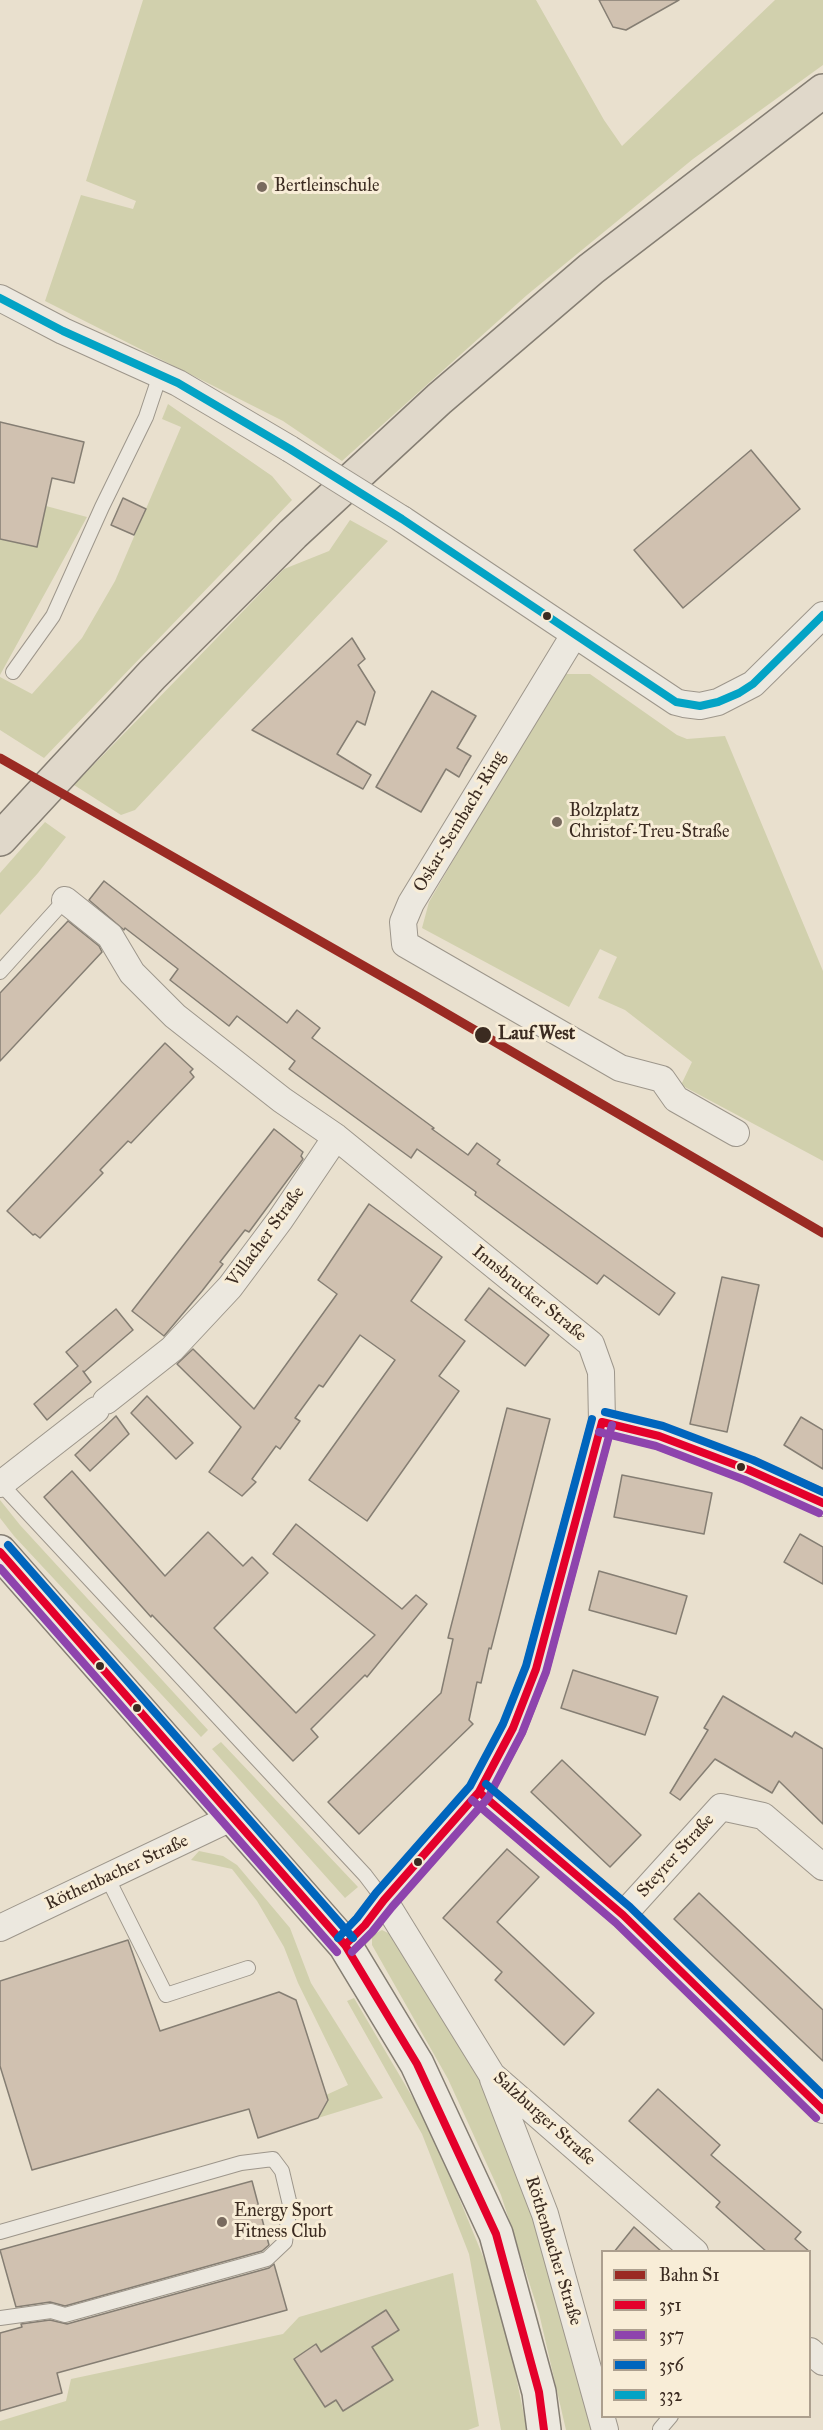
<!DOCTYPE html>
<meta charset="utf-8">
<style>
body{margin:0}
#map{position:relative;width:823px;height:2430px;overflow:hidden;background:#e9e0ce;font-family:"IM FELL Great Primer",serif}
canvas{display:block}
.legend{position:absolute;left:601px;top:2250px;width:210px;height:168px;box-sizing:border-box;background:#f8edd7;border:2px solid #ac9f8e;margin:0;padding:8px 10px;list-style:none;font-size:18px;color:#3b2b21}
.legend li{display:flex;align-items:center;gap:12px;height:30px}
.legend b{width:30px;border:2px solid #ac9f8e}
</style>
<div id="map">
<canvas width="823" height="2430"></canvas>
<ul class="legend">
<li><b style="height:8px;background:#9a2a23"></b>Bahn S1</li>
<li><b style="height:8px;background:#e4002b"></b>351</li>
<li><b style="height:8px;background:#8e44ad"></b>357</li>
<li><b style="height:8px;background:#0065bd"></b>356</li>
<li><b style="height:8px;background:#03a3c5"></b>332</li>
</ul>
</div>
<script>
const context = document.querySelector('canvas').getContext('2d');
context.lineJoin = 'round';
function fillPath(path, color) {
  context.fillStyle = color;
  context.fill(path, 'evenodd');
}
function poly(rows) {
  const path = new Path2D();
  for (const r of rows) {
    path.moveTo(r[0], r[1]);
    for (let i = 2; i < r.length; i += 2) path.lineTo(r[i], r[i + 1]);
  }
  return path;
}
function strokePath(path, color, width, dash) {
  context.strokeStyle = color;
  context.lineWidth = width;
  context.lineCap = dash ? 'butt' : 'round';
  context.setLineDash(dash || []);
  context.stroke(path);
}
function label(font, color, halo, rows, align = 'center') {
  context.font = font + ' "IM FELL Great Primer",serif';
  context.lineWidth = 6;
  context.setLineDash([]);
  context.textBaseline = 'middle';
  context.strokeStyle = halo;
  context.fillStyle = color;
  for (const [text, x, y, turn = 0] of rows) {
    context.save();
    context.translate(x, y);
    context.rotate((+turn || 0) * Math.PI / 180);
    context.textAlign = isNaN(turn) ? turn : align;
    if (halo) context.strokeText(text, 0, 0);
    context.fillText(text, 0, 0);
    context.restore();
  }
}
const green = poly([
 [143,0,536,0,604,120,622,146,775,0,823,0,823,65,693,159,527,295,342,461,283,421,45,301,81,195,133,209,136,201,86,181],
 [168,404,272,476,292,500,44,758,0,730,0,677,32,694,82,638,115,581,181,427,162,419],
 [46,506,87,517,0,675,0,539,36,547],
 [350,520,388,541,135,810,121,815,74,785,284,569,329,551],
 [565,674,590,674,677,735,687,739,725,736,823,971,823,1161,681,1085,692,1062,625,1010,598,998,617,957,600,949,569,1007,422,928,429,902,523,740],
 [45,822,66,837,38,873,0,915,0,873],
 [0,1500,20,1525,208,1730,201,1737,14,1536,0,1518],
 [221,1742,358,1887,345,1898,212,1749],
 [199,1851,223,1856,237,1865,290,1928,311,1983,383,2098,318,2118,328,2100,326,2095,348,2085,298,1983,284,1947,257,1901,232,1869,191,1860],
 [382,1930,390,1934,477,2073,514,2165,564,2306,594,2430,566,2430,539,2313,501,2195,448,2079,372,1945,372,1935],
 [354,1998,430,2127,500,2298,527,2430,501,2430,469,2254,422,2134,347,2001],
 [453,2273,479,2426,468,2430,0,2430,0,2421,66,2401,71,2379,283,2334,299,2317]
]);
const building = poly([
 [599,0,679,0,626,30,613,27,599,0],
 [0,422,84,442,74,483,52,478,37,547,0,539,0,422],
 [751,450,800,509,683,608,634,550,751,450],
 [123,498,146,509,134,535,111,525,123,498],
 [352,638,365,659,358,665,375,692,365,725,357,721,337,754,371,775,363,789,252,730,352,638],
 [432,691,476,716,457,748,471,756,465,766,459,777,446,769,421,812,376,787,432,691],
 [104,881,287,1023,297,1010,320,1028,312,1038,434,1128,432,1129,468,1155,477,1143,500,1160,497,1164,675,1293,659,1315,604,1275,597,1284,475,1195,476,1192,417,1149,411,1158,289,1069,295,1061,237,1016,229,1026,170,980,178,969,125,928,124,930,89,900,104,881],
 [68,921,99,946,102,952,0,1061,0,993,68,921],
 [165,1043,193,1069,190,1072,194,1077,131,1143,128,1141,100,1170,103,1173,40,1238,35,1234,33,1235,7,1211,165,1043],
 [274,1129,303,1152,301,1156,303,1159,249,1232,245,1230,220,1262,223,1264,202,1291,164,1336,132,1311,274,1129],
 [369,1204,442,1257,411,1301,465,1341,439,1376,459,1391,367,1521,309,1480,395,1360,360,1335,323,1387,319,1385,295,1418,300,1421,280,1449,276,1446,252,1479,256,1482,242,1496,209,1472,241,1427,177,1364,193,1349,254,1409,337,1294,318,1280,369,1204],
 [722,1277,759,1285,727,1432,690,1424,722,1277],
 [489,1288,549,1335,525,1366,465,1320,489,1288],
 [116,1309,133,1330,84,1372,83,1371,91,1382,47,1420,34,1404,78,1366,66,1352,116,1309],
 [147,1396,193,1443,176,1459,131,1413,147,1396],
 [507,1408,550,1419,491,1649,489,1648,481,1683,477,1682,469,1720,473,1724,359,1834,328,1802,441,1693,453,1639,448,1638,507,1408],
 [116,1416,129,1434,90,1471,75,1455,116,1416],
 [801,1417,823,1430,823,1469,784,1445,801,1417],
 [72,1471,165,1576,208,1532,243,1566,252,1557,268,1573,214,1628,296,1713,375,1635,273,1554,296,1524,402,1609,416,1595,427,1604,367,1677,365,1675,311,1729,318,1737,293,1761,152,1615,151,1617,44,1497,72,1471],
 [622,1475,712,1493,704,1534,614,1517,622,1475],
 [800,1534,823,1547,823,1584,784,1562,800,1534],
 [599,1571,687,1596,676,1634,589,1610,599,1571],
 [573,1670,658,1697,645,1735,561,1708,573,1670],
 [723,1696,792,1737,795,1732,823,1749,823,1824,779,1781,772,1793,715,1759,680,1800,670,1793,708,1730,704,1728,723,1696],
 [562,1760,641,1835,610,1867,531,1792,562,1760],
 [507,1849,539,1877,497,1922,594,2013,564,2045,495,1980,502,1972,443,1918,507,1849],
 [699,1893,823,2010,823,2061,674,1919,699,1893],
 [128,1940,160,2031,279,1992,296,2000,328,2100,318,2118,258,2138,249,2109,32,2170,0,2066,0,1981,128,1940],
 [658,2089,720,2145,711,2155,801,2232,795,2239,810,2252,767,2252,716,2207,720,2202,629,2121,658,2089],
 [252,2181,269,2245,262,2251,65,2306,50,2302,16,2307,0,2250,252,2181],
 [634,2227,662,2252,614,2252,634,2227],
 [274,2264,287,2310,57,2373,62,2393,0,2411,0,2333,22,2327,21,2324,50,2320,67,2324,269,2268,274,2264],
 [386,2310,399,2330,372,2347,393,2380,343,2411,336,2400,325,2407,294,2359,316,2344,321,2352,386,2310]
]);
const service = poly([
 [13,672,53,616,102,507,146,417,160,375],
 [0,972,65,900],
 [1,1484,365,1875,384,1900],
 [107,1877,166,1995,248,1968],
 [0,2232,241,2163,273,2159,282,2171,290,2205,285,2242,267,2259,65,2315,51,2311,0,2318],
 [660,2429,671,2416]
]);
const minor = poly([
 [0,298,63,331,178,383,290,449],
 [402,519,676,702,684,704,700,706,718,702,753,684,823,615],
 [574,635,411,903,403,922,405,944,620,1068,662,1079,676,1099,736,1133],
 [65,900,110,936,132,973,175,1016,282,1100,336,1137,591,1344,601,1372,602,1422,536,1669,513,1728,479,1792,384,1900,365,1925,345,1945],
 [106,1401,172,1349,230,1287,280,1220,336,1137],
 [602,1422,659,1436,749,1470,823,1503],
 [0,1483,1,1484,96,1410],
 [479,1792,623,1915,823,2110],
 [384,1900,492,2075,695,2252],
 [623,1915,721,1807,763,1816,823,1867],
 [0,1928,233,1817],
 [493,2079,545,2214,605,2430],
 [810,2351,823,2362]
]);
const secondary = poly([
 [0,1552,345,1945,417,2064,496,2234,539,2392,544,2430]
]);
const primary = poly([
 [0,839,152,675,293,534,439,399,591,269,823,91]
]);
const minorBridge = poly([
 [290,449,402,519]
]);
const bus1 = poly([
 [602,1422,659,1436,749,1470,823,1503],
 [0,1552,345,1945,417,2064,496,2234,539,2392,544,2430],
 [479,1792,623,1915,823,2110],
 [345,1945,365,1925,384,1900,479,1792,513,1728,536,1669,602,1422]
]);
const bus2 = poly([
 [599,1432,656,1446,745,1480,819,1513],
 [0,1568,337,1952],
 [472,1800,616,1923,816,2118],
 [352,1952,372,1932,392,1907,488,1798,522,1733,546,1672,612,1425]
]);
const bus3 = poly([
 [605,1412,663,1426,753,1460,823,1492],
 [8,1545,353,1938],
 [486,1784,630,1907,823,2095],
 [338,1938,357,1918,376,1893,470,1786,503,1724,526,1666,592,1419]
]);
const bus4 = poly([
 [0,298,63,331,178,383,290,449,402,519,676,702,700,706,718,702,739,693,753,684,823,615]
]);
const rail1 = poly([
 [0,758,418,997,823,1233]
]);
const markers = [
 [262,187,6,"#786a5e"],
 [547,616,5,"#3b2b21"],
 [557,822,6,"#786a5e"],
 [483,1035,9,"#3b2b21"],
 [741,1467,5,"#3b2b21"],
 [100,1666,5,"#3b2b21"],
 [137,1708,5,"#3b2b21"],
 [418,1862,5,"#3b2b21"],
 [222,2222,6,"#786a5e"]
];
const poiNames = [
 ["Bertleinschule",274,187],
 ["Bolzplatz",569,812],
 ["Christof-Treu-Straße",569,833],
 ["Energy Sport",234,2212],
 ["Fitness Club",234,2233]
];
const streetNames = [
 ["Oskar-Sembach-Ring",460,822,-59],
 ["Villacher Straße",266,1237,-54],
 ["Innsbrucker Straße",529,1294,39],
 ["Steyrer Straße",676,1856,-48],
 ["Röthenbacher Straße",117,1873,-25],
 ["Salzburger Straße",544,2119,42],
 ["Röthenbacher Straße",553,2251,73]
];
const stopNames = [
 ["Lauf West",498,1035]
];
fillPath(green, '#d1d0ad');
fillPath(building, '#d0c1b0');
strokePath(building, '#857e73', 1.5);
strokePath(service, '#9d968b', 16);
strokePath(minor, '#9d968b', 28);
strokePath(secondary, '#857e73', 36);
strokePath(primary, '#857e73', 36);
strokePath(service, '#ece8df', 14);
strokePath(minor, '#ece8df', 26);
strokePath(secondary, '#ece8df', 33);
strokePath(primary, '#e0d8ca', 33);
strokePath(minorBridge, '#9d968b', 28, []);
strokePath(minorBridge, '#ece8df', 26);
strokePath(bus1, '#e4002b', 8);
strokePath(bus2, '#8e44ad', 8);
strokePath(bus3, '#0065bd', 8);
strokePath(bus4, '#03a3c5', 8);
strokePath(rail1, '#9a2a23', 9);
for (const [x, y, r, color] of markers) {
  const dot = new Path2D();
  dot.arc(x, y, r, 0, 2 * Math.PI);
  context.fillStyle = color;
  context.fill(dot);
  strokePath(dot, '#f8edd7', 2);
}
label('18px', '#3b2b21', '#f8edd7', poiNames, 'left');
label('18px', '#3b2b21', '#f8edd7', streetNames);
label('bold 18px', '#3b2b21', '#f8edd7', stopNames, 'left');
</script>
